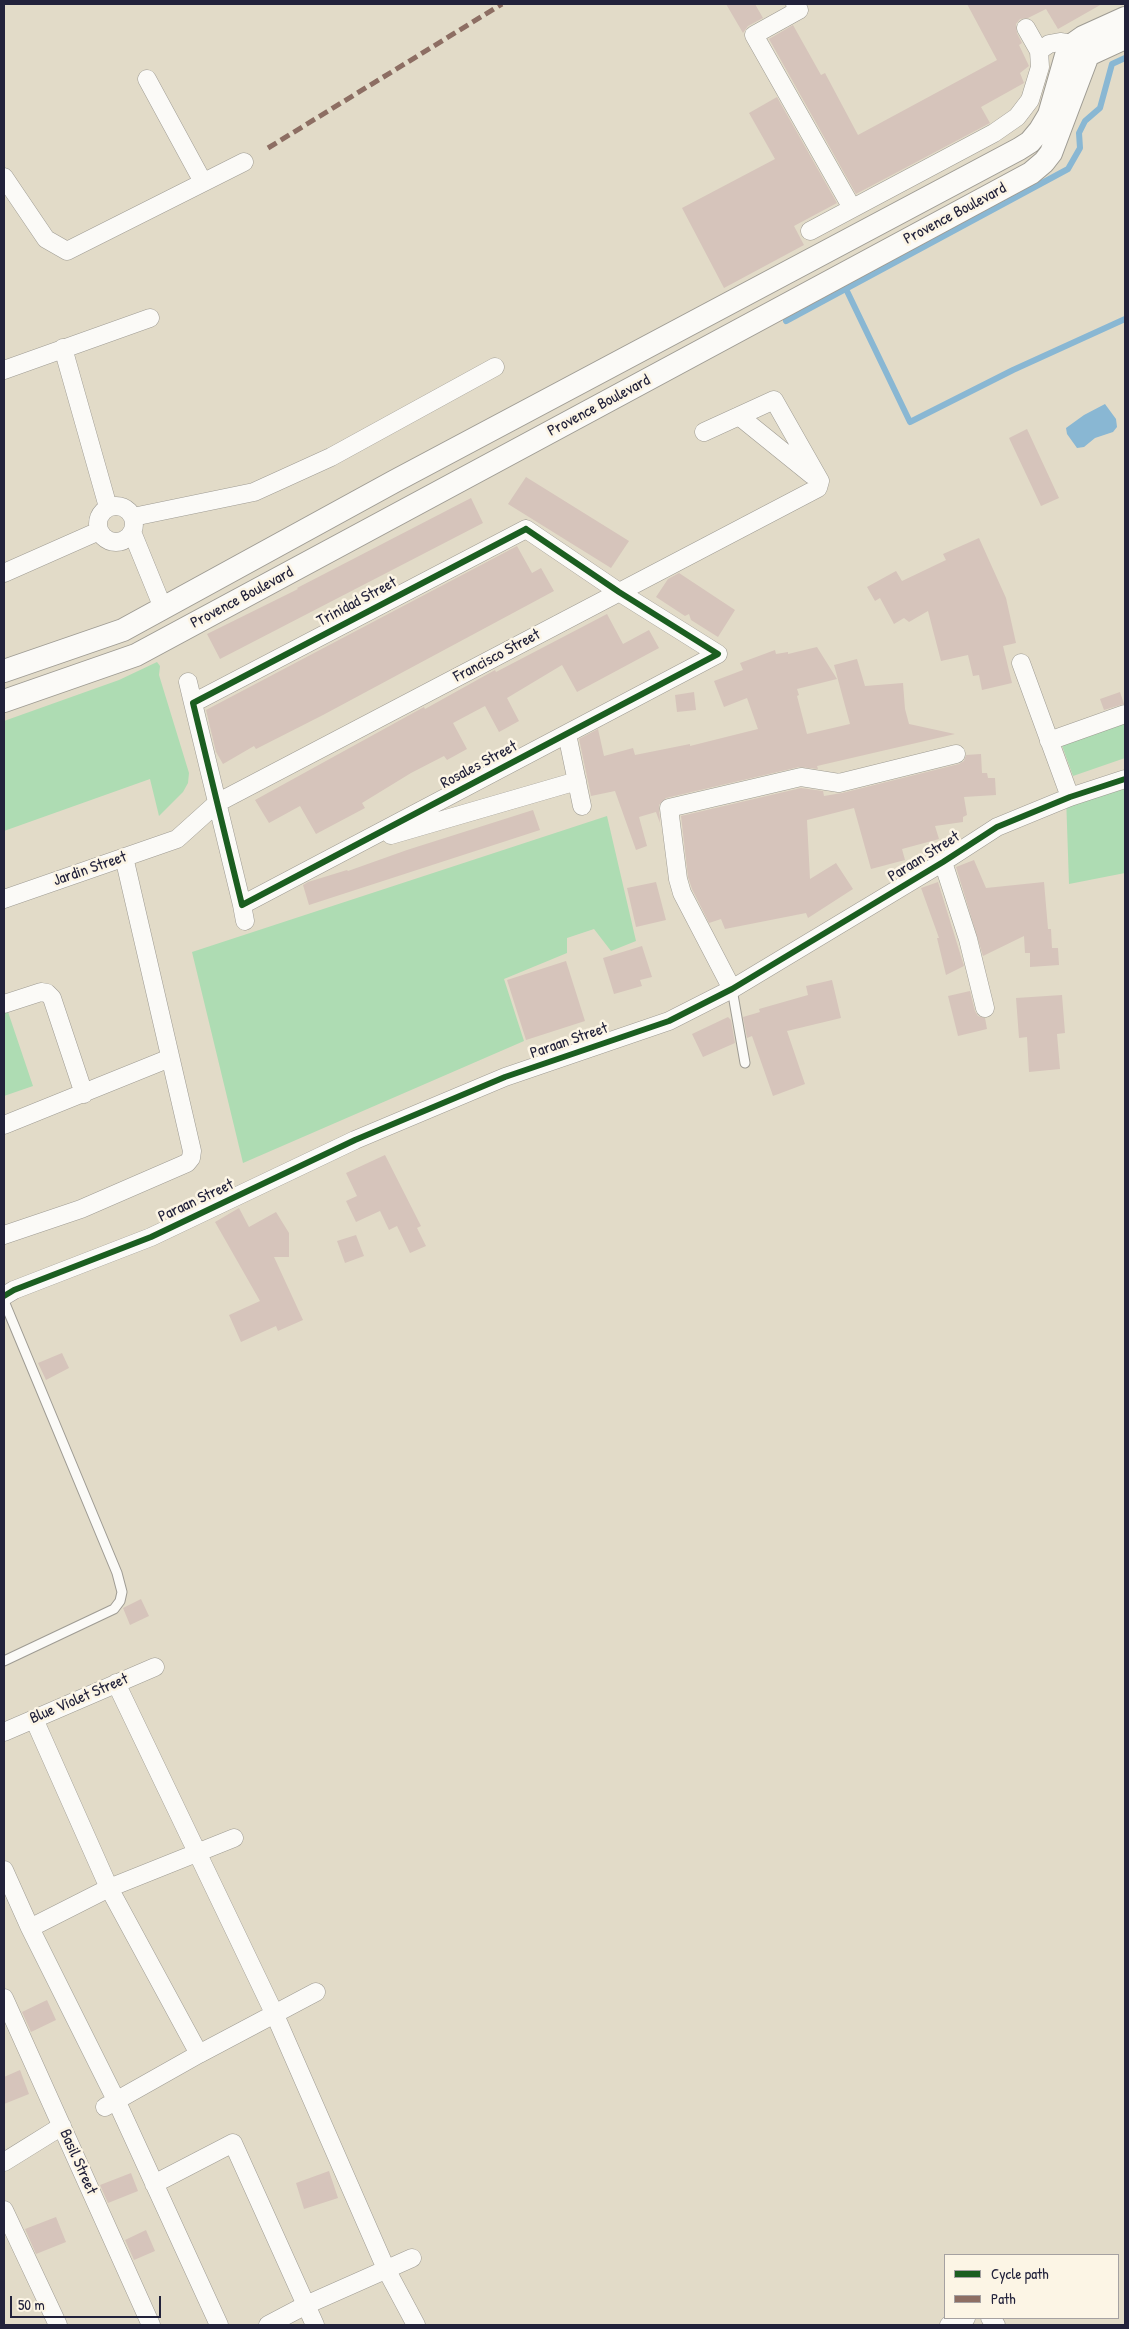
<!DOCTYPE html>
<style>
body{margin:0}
#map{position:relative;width:1129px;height:2329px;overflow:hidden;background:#e2dbc8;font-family:"Patrick Hand",sans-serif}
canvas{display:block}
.frame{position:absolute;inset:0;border:5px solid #22223b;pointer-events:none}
.legend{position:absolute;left:944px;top:2254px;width:175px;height:65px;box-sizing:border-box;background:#fcf5e5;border:1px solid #a5a1a1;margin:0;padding:6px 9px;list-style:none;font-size:15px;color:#22223b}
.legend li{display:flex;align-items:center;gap:10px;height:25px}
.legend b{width:25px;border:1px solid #a5a1a1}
.scale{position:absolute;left:10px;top:2296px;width:151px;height:22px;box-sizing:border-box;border:2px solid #22223b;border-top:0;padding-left:6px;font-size:15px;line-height:18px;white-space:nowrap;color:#22223b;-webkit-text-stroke:4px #fcf5e5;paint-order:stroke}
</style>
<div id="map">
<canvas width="1129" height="2329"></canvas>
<div class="frame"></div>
<ul class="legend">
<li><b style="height:6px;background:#1b5e20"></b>Cycle path</li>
<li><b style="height:6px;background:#8d6e63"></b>Path</li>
</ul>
<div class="scale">50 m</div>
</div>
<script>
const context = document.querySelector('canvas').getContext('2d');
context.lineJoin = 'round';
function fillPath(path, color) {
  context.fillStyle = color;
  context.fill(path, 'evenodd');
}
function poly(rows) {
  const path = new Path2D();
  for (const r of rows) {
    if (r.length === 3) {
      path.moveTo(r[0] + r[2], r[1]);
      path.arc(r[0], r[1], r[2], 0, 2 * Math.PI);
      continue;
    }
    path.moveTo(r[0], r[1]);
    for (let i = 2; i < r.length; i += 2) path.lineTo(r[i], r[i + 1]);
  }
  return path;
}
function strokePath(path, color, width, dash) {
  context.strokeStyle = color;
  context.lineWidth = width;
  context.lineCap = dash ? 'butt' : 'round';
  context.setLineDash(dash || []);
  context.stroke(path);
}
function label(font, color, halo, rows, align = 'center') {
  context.font = font + ' "Patrick Hand",sans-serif';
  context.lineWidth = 5;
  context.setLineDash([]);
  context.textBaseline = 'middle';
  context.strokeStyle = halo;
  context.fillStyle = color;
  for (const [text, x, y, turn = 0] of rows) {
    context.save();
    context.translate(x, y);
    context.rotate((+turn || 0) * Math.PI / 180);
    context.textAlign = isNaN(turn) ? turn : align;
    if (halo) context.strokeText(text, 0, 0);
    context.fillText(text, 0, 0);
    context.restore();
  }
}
const green = poly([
 [157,662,160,666,159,675,189,773,188,783,183,792,159,816,150,779,4,831,4,721,119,680],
 [1125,721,1125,758,1073,776,1061,743],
 [1125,779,1125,873,1069,884,1066,796],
 [607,816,636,941,611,951,594,929,567,938,567,953,504,979,524,1041,243,1163,192,952],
 [6,1006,33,1086,4,1096,4,1007]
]);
const water = poly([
 [1105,404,1116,419,1117,427,1113,432,1095,438,1084,447,1077,448,1067,434,1066,428,1084,415]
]);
const stream = poly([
 [846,289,910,422,1013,370,1125,319],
 [786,321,1068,169,1080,148,1079,133,1085,121,1100,108,1112,64,1125,58]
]);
const building = poly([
 [726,4,755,4,763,18,748,26,743,33],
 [967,4,1102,4,1058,29,1046,9,1028,18,1020,19,1016,24,1017,33,1022,43,1019,45,1029,66,1020,73,1024,83,981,107,990,123,856,194,769,39,793,25,821,75,825,73,858,135,997,60],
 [777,97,837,203,794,226,804,245,724,288,682,208,775,159,749,113],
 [1027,429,1059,498,1041,506,1009,438],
 [526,477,629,541,611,568,508,504],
 [471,498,483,523,220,659,207,634,298,589,297,588],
 [979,538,1006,598,1016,643,1003,646,1012,683,982,690,979,675,973,676,968,655,941,661,928,611,909,622,904,618,894,624,880,598,875,601,867,587,896,571,902,581,946,560,943,554],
 [517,546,532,573,541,568,554,591,323,715,256,749,254,746,223,764,216,752,206,710],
 [679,573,735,610,718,637,691,620,689,614,685,616,656,597,668,579],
 [607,614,623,644,649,630,659,648,577,692,562,665,507,698,519,721,499,732,485,706,453,723,467,749,447,760,444,756,411,773,362,803,365,808,316,834,300,806,269,823,255,800,424,707,425,709,495,670,496,672],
 [817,647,837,679,797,689,799,695,797,696,807,734,850,724,834,665,857,659,865,686,903,683,905,709,909,724,955,734,817,766,818,769,799,767,666,798,659,805,660,823,656,812,639,817,647,846,636,850,615,791,591,796,579,739,598,729,604,756,633,748,635,755,690,744,690,746,758,729,747,698,724,707,714,681,743,670,740,663,775,650,776,654,788,652,788,654],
 [694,692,696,710,677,712,675,695],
 [1120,692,1124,704,1104,710,1100,699],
 [981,754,982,773,987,773,988,778,995,778,996,795,964,797,967,815,963,817,963,822,935,826,939,839,902,849,905,860,871,869,854,808,807,820,810,879,836,863,853,889,808,918,806,913,725,929,721,919,709,923,692,889,688,877,681,816,801,788,823,791,824,796,842,793,959,764,964,761,966,755],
 [533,810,540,830,309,905,303,885,308,882,347,870,348,871,407,850],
 [974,860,986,888,1044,882,1048,929,1051,929,1052,948,1058,948,1059,965,1030,967,1030,953,1025,953,1024,936,983,956,956,867],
 [656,882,666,920,636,927,627,888],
 [938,882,964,966,946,975,937,938,939,938,921,888],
 [642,946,652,977,640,980,642,986,614,994,603,958],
 [566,961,585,1021,526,1040,507,980],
 [832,980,841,1018,787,1031,805,1084,773,1096,752,1036,747,1038,743,1017,760,1012,759,1009,808,995,806,986],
 [970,991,975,1011,978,1016,985,1018,987,1029,958,1036,948,996],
 [1062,995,1065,1033,1057,1034,1060,1069,1029,1072,1027,1037,1019,1038,1016,998],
 [728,1017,731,1020,735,1043,703,1057,692,1034],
 [385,1155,421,1226,417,1228,426,1246,410,1253,397,1226,389,1230,380,1211,356,1222,346,1201,357,1196,346,1173],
 [239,1208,249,1227,276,1212,289,1233,289,1257,274,1257,303,1320,278,1331,276,1326,241,1342,229,1315,260,1301,215,1222],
 [356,1235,364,1256,345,1263,337,1241],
 [62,1353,69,1368,46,1380,38,1363],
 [141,1599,149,1616,130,1625,123,1608],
 [47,2000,56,2020,31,2032,22,2012],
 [20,2070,29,2094,4,2104,4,2077],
 [329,2171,338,2198,304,2209,296,2183],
 [131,2173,138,2191,108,2203,100,2185],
 [56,2217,66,2242,36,2254,25,2229],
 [146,2230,155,2251,134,2260,125,2240]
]);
const service = poly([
 [732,989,745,1063],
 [4,1301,117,1573,122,1592,120,1601,114,1609,4,1661]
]);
const minor = poly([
 [795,4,799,10,754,35,852,208],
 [1039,51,1049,44,1060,42,1073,44],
 [147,79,203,182],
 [4,177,46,239,67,251,244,162],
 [810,231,994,133,1017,117,1030,100,1040,67,1039,51,1026,28],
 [63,348,108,507],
 [4,370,150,318],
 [739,416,812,475],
 [116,524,18],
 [133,517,254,492,331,457,495,367],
 [526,529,619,592,718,654,242,905,193,703,526,529],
 [132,532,163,608],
 [4,573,99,531],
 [1021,663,1070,797],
 [188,682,193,703],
 [567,734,582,806],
 [1049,741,1125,714],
 [391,835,577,781],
 [943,862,968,939,985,1008],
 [4,899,177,839,217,803,818,488,820,481,774,400,704,432],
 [242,905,245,921],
 [732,989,682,893,678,879,669,808,801,777,839,783,956,754],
 [4,1004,41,992,47,993,52,998,84,1094],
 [4,1125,170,1058],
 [4,1235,81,1209,187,1163,191,1158,192,1151,124,857],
 [4,1296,14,1290,151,1237,355,1140,505,1077,669,1021,732,989,943,862,997,827,1070,797,1125,779],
 [116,1683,275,2015,386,2269,416,2325],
 [34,1719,109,1888,199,2054],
 [4,1732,155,1667],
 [4,1870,30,1928,116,2100,219,2325],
 [30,1928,109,1888,234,1838],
 [4,1998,151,2325],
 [105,2107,199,2054,316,1992],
 [4,2162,62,2126],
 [154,2184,233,2143,315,2325],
 [4,2210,58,2325],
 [990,2318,996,2325],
 [268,2325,306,2305,412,2258],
 [949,2325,966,2318]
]);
const tertiary = poly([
 [4,671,123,630,395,481,1019,149,1030,142,1040,130,1049,115,1067,52,1073,44,1083,37,1125,18],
 [4,701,136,655,1031,173,1044,162,1051,153,1088,55,1125,38]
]);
const quiet = poly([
 [268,148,502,4]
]);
const cycleway = poly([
 [526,529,619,592,718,654,242,905,193,703,526,529],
 [4,1296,14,1290,151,1237,355,1140,505,1077,669,1021,732,989,943,862,997,827,1070,797,1125,779]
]);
const streetNames = [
 ["Provence Boulevard",955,214,-28],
 ["Provence Boulevard",599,406,-28],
 ["Provence Boulevard",242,598,-28],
 ["Trinidad Street",357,602,-28],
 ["Francisco Street",497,656,-28],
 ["Rosales Street",479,765,-28],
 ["Paraan Street",924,857,-32],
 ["Jardin Street",90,869,-19],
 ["Paraan Street",569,1041,-19],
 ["Paraan Street",196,1201,-25],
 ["Blue Violet Street",79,1699,-23],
 ["Basil Street",78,2162,66]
];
fillPath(green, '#aedcb3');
fillPath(water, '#89b7d3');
strokePath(stream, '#89b7d3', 6);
fillPath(building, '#d6c4bb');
strokePath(service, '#9e9b93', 11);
strokePath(minor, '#9e9b93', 19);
strokePath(tertiary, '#9e9b93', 24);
strokePath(service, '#fbfaf7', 9);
strokePath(minor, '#fbfaf7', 18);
strokePath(tertiary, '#fbfaf7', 22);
strokePath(quiet, '#8d6e63', 5, [10, 5]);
strokePath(cycleway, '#1b5e20', 6);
label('16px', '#22223b', '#fcf5e5', streetNames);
</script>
